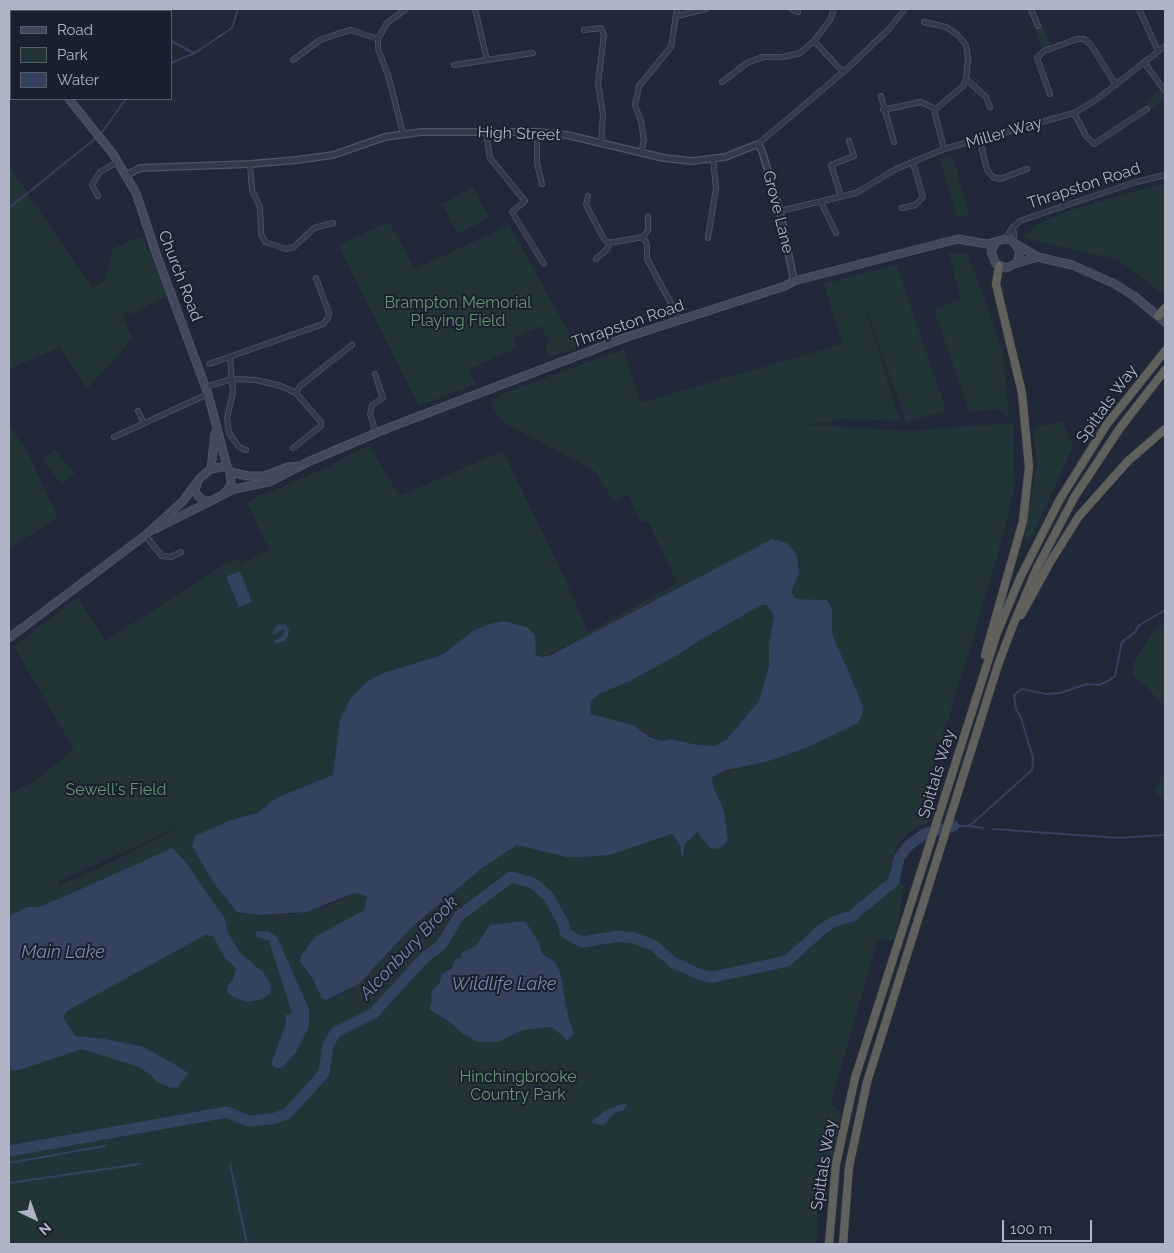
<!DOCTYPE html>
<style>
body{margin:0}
#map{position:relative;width:1174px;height:1253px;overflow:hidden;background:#212838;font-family:Raleway,sans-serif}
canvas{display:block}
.frame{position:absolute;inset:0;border:10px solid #afb5c5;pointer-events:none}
.legend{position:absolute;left:10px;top:10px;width:162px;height:90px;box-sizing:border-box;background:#1a202d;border:1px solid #565c6a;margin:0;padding:6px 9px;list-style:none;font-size:15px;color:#afb5c5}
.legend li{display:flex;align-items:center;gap:10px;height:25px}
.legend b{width:25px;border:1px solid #565c6a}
.north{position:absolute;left:10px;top:1193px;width:50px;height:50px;-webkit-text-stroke:4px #1a202d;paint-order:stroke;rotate:138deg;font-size:14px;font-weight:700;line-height:20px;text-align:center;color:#afb5c5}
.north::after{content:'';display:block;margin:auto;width:18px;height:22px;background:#afb5c5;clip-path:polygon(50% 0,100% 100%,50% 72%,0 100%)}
.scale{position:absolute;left:1002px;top:1220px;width:90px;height:22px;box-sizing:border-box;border:2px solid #afb5c5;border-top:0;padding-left:6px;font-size:15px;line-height:18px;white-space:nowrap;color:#afb5c5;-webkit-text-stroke:4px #1a202d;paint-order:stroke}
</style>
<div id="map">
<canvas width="1174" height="1253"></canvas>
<div class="frame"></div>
<ul class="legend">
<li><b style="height:6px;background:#42495c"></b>Road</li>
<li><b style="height:14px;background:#233439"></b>Park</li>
<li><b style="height:14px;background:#34415f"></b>Water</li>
</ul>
<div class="north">N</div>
<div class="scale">100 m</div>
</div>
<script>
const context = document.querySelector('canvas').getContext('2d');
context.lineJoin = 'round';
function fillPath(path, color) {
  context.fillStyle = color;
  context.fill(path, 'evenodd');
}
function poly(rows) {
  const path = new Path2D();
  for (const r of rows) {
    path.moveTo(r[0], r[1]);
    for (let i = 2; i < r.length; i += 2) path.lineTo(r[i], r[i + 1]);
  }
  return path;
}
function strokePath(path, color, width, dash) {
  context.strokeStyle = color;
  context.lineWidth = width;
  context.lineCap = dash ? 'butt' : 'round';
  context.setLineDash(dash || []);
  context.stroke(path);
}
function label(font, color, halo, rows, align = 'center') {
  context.font = font + ' Raleway,sans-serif';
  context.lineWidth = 4;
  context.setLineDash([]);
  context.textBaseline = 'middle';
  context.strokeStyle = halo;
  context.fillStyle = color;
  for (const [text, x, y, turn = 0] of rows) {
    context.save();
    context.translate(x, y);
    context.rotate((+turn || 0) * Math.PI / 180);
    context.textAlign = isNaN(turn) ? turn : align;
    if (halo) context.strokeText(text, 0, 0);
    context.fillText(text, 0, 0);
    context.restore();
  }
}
const green = poly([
 [1042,25,1051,47,1043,50,1034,28],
 [1160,90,1165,100,1151,109,1145,102],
 [952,155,969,214,957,218,940,159],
 [9,166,92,287,105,281,113,248,143,236,167,296,131,314,126,312,123,319,133,338,87,389,60,347,9,369],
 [1165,183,1165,290,1162,293,1117,259,1022,238,1036,225,1068,211],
 [473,187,489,218,458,234,442,204],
 [389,222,415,269,509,225,577,347,549,357,546,350,549,342,541,326,514,338,517,348,469,369,476,384,419,406,338,245],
 [949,253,967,253,990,313,1003,353,1009,417,996,409,969,412,934,309,961,299],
 [897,265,946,411,906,422,861,294,900,421,844,419,807,425,909,431,1013,423,1014,487,1004,532,968,656,926,788,934,805,928,823,917,827,900,841,892,859,891,879,904,886,895,940,878,939,831,1103,841,1112,831,1169,817,1213,817,1244,9,1244,9,794,35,781,74,749,14,647,78,597,105,641,225,564,238,559,240,564,269,550,247,502,332,465,352,453,370,446,399,496,503,451,559,566,588,632,677,583,648,521,640,521,628,494,614,502,595,471,501,421,491,405,494,400,502,394,624,349,640,403,842,344,824,284],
 [799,573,791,592,796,599,827,600,832,608,832,634,836,647,863,706,769,761,739,766,712,777,713,786,724,812,728,841,697,832,685,845,682,858,680,845,672,834,610,855,583,857,566,857,517,845,481,869,413,926,371,972,347,991,326,1000,321,997,313,979,300,963,364,910,367,896,354,893,326,906,290,914,260,915,242,912,231,820,257,813,276,798,333,775,340,720,383,673,442,655,473,631,488,624,504,621,519,624,536,647,536,655,542,657,592,635,649,604],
 [183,825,113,862,60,885,57,882],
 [1062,421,1073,447,1030,540,1024,539,1037,465,1033,429],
 [9,425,28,453,58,518,9,548],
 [55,449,75,474,62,484,42,459],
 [761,605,766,605,774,616,769,644,769,666,759,701,727,739,715,746,698,745,670,739,661,741,626,723,591,714,590,705,593,699,599,694,630,681,681,653,697,642],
 [1165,624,1165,708,1149,689,1133,676,1134,662,1155,628],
 [1165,770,1165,802,1155,791]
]);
const water = poly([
 [772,539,787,543,797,555,799,573,791,592,796,599,827,600,832,608,832,634,863,706,862,716,858,723,806,748,769,761,726,770,712,777,713,786,724,811,728,841,723,846,716,849,710,848,697,832,685,845,682,860,680,845,672,834,610,855,583,857,566,857,517,845,481,869,413,926,359,984,326,1000,321,997,313,979,300,962,301,956,315,937,364,910,367,896,354,893,307,912,260,915,237,912,213,882,192,846,195,836,231,820,257,813,276,798,333,775,340,720,351,698,369,680,383,673,442,655,473,631,488,624,504,621,527,627,535,635,536,655,542,657,551,655],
 [761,605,766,605,774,616,769,644,769,666,759,701,727,739,715,746,698,745,670,739,661,741,650,737,633,725,591,714,590,705,593,699,599,694,630,681,681,653,697,642],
 [240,571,252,602,239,607,226,577],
 [285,624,289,630,288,637,284,641,276,644,274,641,282,637,285,631,283,629,274,635,272,632,277,625],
 [172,848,185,861,225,919,227,931,241,954,263,972,271,984,270,994,259,1000,248,1002,235,998,227,992,227,986,233,980,236,968,225,958,213,936,205,935,67,1011,63,1017,75,1036,105,1039,143,1047,178,1066,188,1073,178,1087,172,1088,157,1082,152,1076,139,1067,82,1049,19,1070,9,1070,9,916,27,907,39,907,79,890],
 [525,921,540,944,542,954,555,962,560,972,568,1016,574,1034,567,1040,552,1027,523,1030,498,1042,478,1042,463,1034,450,1022,429,1009,432,1001,431,991,439,984,442,974,451,969,456,959,461,958,462,952,475,947,490,925],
 [257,931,268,931,277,937,309,1009,309,1026,304,1037,296,1052,282,1068,275,1068,271,1064,286,1024,286,1015,292,1013,269,941,255,936],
 [625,1103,627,1106,622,1111,614,1113,603,1126,591,1122,606,1110]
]);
const stream = poly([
 [133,9,135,11],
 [171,41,194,53],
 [171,63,195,53,232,28,238,9],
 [100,135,126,99],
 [9,208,96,138],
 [954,826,968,826,974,822,1032,770,1033,758,1021,718,1016,709,1014,695,1022,689,1046,694,1060,693,1087,684,1099,685,1108,681,1115,676,1122,642,1135,632,1138,626,1165,610],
 [968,826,983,828],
 [993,829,1119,838,1165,835],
 [9,1163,105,1146],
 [230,1164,247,1244],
 [9,1183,140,1164]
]);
const river = poly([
 [9,1151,227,1112,248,1121,272,1119,287,1114,324,1073,328,1045,336,1032,374,1013,422,960,441,945,459,916,511,877,533,883,548,896,564,924,565,932,574,938,583,942,619,936,634,938,653,945,674,963,701,975,713,977,787,961,820,931,833,922,852,916,894,881,899,858,909,845,926,833,954,826]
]);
const minor = poly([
 [79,9,81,11],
 [475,9,487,60],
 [792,9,798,12],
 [1031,9,1038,26],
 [1139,9,1158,51],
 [677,16,706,9],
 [924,22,946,27,958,35,966,45,968,59,966,79,963,86,936,109,935,114,944,149],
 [584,30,601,28,604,35,598,83,603,115,601,143],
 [814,41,843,72],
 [293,60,320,40,337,34,351,30,378,39],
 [1144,62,1165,91],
 [454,65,533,53],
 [966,79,986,97,990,107],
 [722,82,747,63,763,57,783,57,800,53,814,41,830,20,834,9],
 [1050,94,1037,58,1044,51,1077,39,1084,39,1091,45,1116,85],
 [881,96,894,142],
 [883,110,921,102,936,109],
 [1074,113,1086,136,1094,144,1147,109],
 [486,132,490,158,525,201,512,212,544,264],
 [537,132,537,163,542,184],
 [403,133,388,75,378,49,378,39,387,23,406,9],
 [980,141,987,170,993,177,1000,179,1027,169],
 [758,144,849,67,889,29,905,9],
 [641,153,644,140,641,121,635,105,639,86,671,47,677,9],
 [250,164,252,190,260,207,261,234,265,242,286,249,294,247,314,228,333,223],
 [98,196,92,185,100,172,117,162],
 [588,196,586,205,604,239,609,243,643,237,647,244,647,259,680,320],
 [841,197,831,165,854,156,849,141],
 [821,202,836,233],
 [902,208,915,205,923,197,913,163],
 [780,211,856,193,896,169,944,149,1074,113,1096,100,1165,46],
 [1013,227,1020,221,1040,214,1136,182,1165,175],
 [643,237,648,230,648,217],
 [708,238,716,188,713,158],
 [1005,239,1013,227,1015,243],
 [596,259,608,248,609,243],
 [230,358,233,392,227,418,229,433,239,447,246,450],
 [209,364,323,324,328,318,329,313,316,278],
 [375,374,383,398,372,405,370,414,376,433],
 [205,387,232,379,256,380,281,386,296,393,321,422,321,426,293,448],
 [296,393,300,386,352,345],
 [138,411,144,423],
 [114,437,208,394],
 [145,535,162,556,171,557,181,552]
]);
const tertiary = poly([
 [127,175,140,168,250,164,297,160,333,155,385,137,421,132,537,132,567,135,664,158,692,161,725,157,758,144,762,151,780,211,794,281]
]);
const secondary = poly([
 [13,9,15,11],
 [69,99,113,154,136,193,157,256,208,394,227,466],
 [1018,245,1038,257,1072,265,1113,283,1134,296,1165,322],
 [1017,263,1038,257],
 [211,469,215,433],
 [230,472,248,476,264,476,288,467,300,466],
 [224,494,234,489,269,482,310,461,388,428,624,338,785,286,794,281,958,239,987,244,1005,239,1012,240,1020,251,1017,263,1006,268,996,264,991,252,995,243],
 [155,529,211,501],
 [9,638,147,534,183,501,200,478,211,469,227,466,230,472,231,483,229,488,224,494,211,501,203,500,198,496,195,491,197,484]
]);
const trunk = poly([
 [1158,316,1165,308],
 [1021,615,1049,564,1079,516,1128,461,1165,429],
 [985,655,1023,521,1029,467,1022,393,996,284,999,266],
 [829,1244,836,1164,855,1078,997,633,1020,578,1060,499,1107,424,1165,351],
 [843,1244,849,1167,867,1082,998,665,1013,625,1037,568,1075,496,1120,428,1165,370]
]);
const streetNames = [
 ["Miller Way",1004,133,-16],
 ["High Street",519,134,2],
 ["Thrapston Road",1084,186,-18],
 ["Grove Lane",778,212,76],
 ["Church Road",180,276,69],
 ["Thrapston Road",628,324,-19],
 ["Spittals Way",1107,404,-54],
 ["Spittals Way",937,774,-73],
 ["Spittals Way",824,1165,-81]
];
const parkNames = [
 ["Brampton Memorial",458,303],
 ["Playing Field",458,321],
 ["Sewell's Field",116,790],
 ["Hinchingbrooke",518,1077],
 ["Country Park",518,1095]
];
const waterNames = [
 ["Alconbury Brook",409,948,-47],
 ["Main Lake",63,953],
 ["Wildlife Lake",504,985]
];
fillPath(green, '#233439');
fillPath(water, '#34415f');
strokePath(stream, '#34415f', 2);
strokePath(river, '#34415f', 11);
strokePath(minor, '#4f5563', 6);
strokePath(tertiary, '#4f5563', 8);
strokePath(secondary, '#4f5563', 9);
strokePath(trunk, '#3c4250', 9);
strokePath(minor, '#343a49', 4.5);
strokePath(tertiary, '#343a49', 5.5);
strokePath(secondary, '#42495c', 7);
strokePath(trunk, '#60605d', 8);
label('16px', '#afb5c5', '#1a202d', streetNames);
label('16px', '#669676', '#1a202d', parkNames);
label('italic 18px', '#7688ad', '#1a202d', waterNames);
</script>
